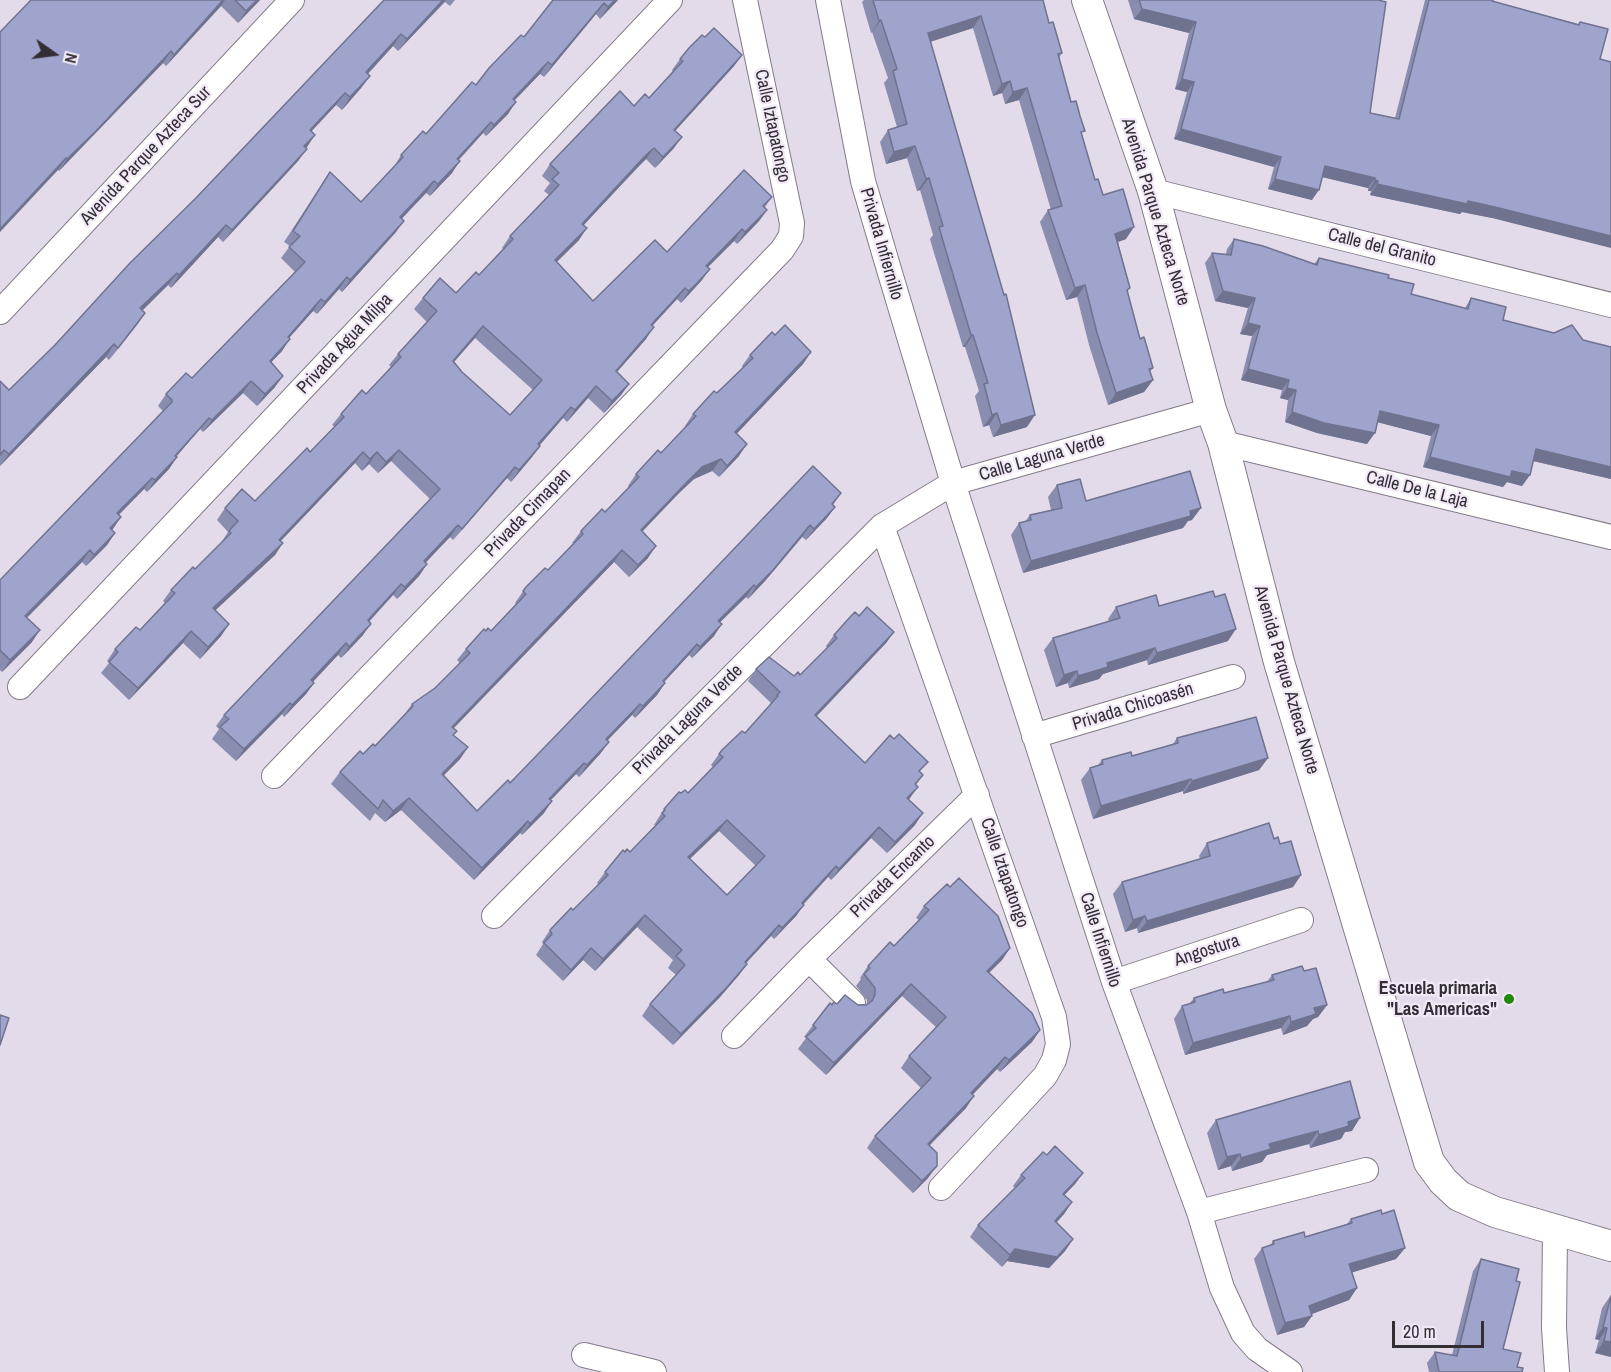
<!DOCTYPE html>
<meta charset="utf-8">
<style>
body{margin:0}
#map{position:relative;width:1611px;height:1372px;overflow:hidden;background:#e4dbea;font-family:"Archivo Narrow",sans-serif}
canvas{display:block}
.north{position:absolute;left:24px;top:24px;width:60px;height:60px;-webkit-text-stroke:4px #f2e8f7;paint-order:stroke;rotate:104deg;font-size:16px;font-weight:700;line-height:24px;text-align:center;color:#322e34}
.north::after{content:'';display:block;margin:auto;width:21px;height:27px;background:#322e34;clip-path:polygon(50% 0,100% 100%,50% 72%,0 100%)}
.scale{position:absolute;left:1392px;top:1321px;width:92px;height:27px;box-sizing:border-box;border:3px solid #322e34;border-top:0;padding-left:8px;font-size:18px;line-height:21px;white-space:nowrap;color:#322e34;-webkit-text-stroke:4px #f2e8f7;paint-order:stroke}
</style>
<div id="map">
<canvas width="1611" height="1372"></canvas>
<div class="north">N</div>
<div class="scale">20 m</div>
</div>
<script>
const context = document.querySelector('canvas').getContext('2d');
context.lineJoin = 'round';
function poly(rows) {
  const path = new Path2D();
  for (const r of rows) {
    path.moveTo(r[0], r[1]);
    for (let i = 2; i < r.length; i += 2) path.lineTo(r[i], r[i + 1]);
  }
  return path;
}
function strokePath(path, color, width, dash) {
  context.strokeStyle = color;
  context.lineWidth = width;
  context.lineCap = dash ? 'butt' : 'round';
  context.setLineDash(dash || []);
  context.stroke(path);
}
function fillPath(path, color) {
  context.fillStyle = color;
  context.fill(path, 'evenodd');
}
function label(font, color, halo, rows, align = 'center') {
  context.font = font + ' "Archivo Narrow",sans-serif';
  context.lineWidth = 4.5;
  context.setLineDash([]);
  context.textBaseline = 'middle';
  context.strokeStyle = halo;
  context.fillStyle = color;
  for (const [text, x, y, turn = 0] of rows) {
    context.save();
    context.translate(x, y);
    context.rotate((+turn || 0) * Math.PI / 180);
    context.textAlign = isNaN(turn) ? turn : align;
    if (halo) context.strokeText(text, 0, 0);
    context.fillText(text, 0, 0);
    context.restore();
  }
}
const minor = poly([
 [828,0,863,181,890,273,953,483,1114,982,1199,1212,1222,1288,1243,1333,1257,1349,1290,1372],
 [1153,191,1611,305],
 [0,312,292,0],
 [1223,443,1611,537],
 [882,526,1054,1017,1058,1044,1054,1060,1045,1076,941,1188],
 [20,687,670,0],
 [1034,736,1233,677],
 [274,776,782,250,791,236,792,223,745,0],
 [494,916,882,526,953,483,1211,410],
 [809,959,853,1003],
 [1114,982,1301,920],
 [734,1036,809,959,977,795],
 [1199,1212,1366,1170],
 [1555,1230,1554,1328,1557,1372],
 [584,1355,654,1372]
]);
const tertiary = poly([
 [1087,0,1153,191,1211,410,1223,443,1279,662,1429,1162,1443,1181,1459,1196,1495,1212,1611,1246]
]);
const wall = poly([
 [31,0,260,0,238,23,221,6,166,66,163,63,59,171,58,170],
 [384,0,455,0,450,6,445,2,398,51,393,46,368,74,370,76,361,88,342,110,336,105,311,132,306,148,298,161,223,242,218,237,171,288,168,285,142,310,145,313,109,360,106,357,0,466,0,381,9,390,55,345],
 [553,0,618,0,600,19,596,14,544,77,540,74,514,101,508,114,486,136,483,133,459,160,452,173,430,196,426,193,402,218,396,232,342,292,339,289,317,314,313,311,289,338,282,351,271,362,275,387,257,406,243,393,203,432,200,429,176,457,177,457,169,469,147,492,144,489,119,515,112,530,115,533,107,545,86,566,82,562,27,618,32,642,2,672,0,670,0,580,163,411,158,406,166,394,192,378,295,272,281,258,290,246,284,242,330,172,361,202,394,167,401,155,426,134,524,37],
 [864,0,1043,0,1049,23,1062,53,1059,58,1071,102,1095,180,1126,239,1118,242,1130,288,1127,292,1140,339,1153,368,1150,372,1153,380,1144,392,1108,405,1089,345,1077,297,1066,300,1040,222,1048,210,1051,210,1019,100,1005,104,1002,93,993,96,973,28,930,42,1027,427,993,437,989,425,983,427,975,396,979,391,965,347,963,347,934,253,930,239,933,235,920,190,917,191,907,158,886,164,880,142,888,130,897,127,884,83,888,78,872,32,871,33,862,2],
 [1128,0,1378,0,1370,113,1395,118,1425,0,1493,0,1492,1,1578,24,1580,22,1608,29,1492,218,1462,212,1460,214,1370,195,1371,191,1368,191,1368,188,1322,177,1312,200,1268,189,1274,167,1174,139,1187,92,1175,89,1189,33,1134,19],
 [705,37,742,55,734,66,675,131,674,148,655,168,646,159,638,167,584,225,579,240,557,262,593,301,667,252,772,197,765,207,767,210,759,221,737,244,734,241,708,267,702,280,681,303,677,299,652,326,646,339,617,372,629,384,621,395,604,413,588,398,567,422,563,418,540,445,540,446,532,457,511,482,507,478,453,540,450,537,425,562,427,564,419,576,397,599,393,595,369,622,363,635,352,647,341,658,338,655,313,682,314,683,306,694,295,705,284,717,282,714,236,761,212,739,219,729,216,726,224,715,430,499,391,461,378,473,369,464,362,471,355,463,281,541,275,555,215,610,229,624,221,636,200,659,183,643,129,700,101,673,109,663,107,661,115,649,140,630,165,603,163,601,171,590,195,569,221,543,228,532,217,520,225,508,255,501,310,452,335,427,332,425,341,414,366,394,391,367,389,365,398,354,427,322,414,309,423,298,456,293,479,275,503,249,502,248,510,236,549,195,544,191,550,183,542,176,550,164,634,106,649,98,673,71,672,70,680,59],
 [475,338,533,390,510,415,462,372,454,362],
 [1234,239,1314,264,1319,258,1388,278,1411,294,1465,308,1471,298,1503,320,1611,347,1611,479,1533,461,1530,475,1522,486,1507,482,1503,487,1423,467,1431,436,1377,422,1367,444,1317,433,1285,422,1288,400,1280,398,1282,390,1241,380,1252,336,1240,334,1248,308,1215,301,1205,263,1212,253,1226,254,1227,249],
 [775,335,811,352,803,364,736,434,739,456,719,477,712,471,694,479,679,493,642,532,648,558,629,577,614,562,454,728,453,736,468,747,460,759,444,775,477,811,841,493,833,505,835,507,827,518,806,540,802,537,765,581,748,599,746,597,720,622,714,636,692,658,689,655,664,682,665,683,657,695,635,718,632,715,607,741,609,742,600,754,579,777,576,774,551,800,544,813,522,835,520,833,474,880,401,810,385,822,375,813,370,821,331,784,340,772,375,746,404,715,412,704,435,688,460,663,457,660,466,649,486,631,491,631,516,604,515,603,526,587,548,570,574,544,572,543,581,531,605,512,629,487,628,486,636,474,661,453,686,426,685,426,693,414,743,368,742,366,750,355],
 [1057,485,1086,501,1192,520,1188,521,1183,528,1023,573,1011,535,1019,523,1025,522,1030,515,1051,510,1048,497],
 [1159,606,1228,641,1148,665,1147,660,1103,674,1099,679,1069,688,1068,683,1056,687,1044,650,1053,638,1109,622,1108,619,1116,607],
 [859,616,894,632,886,643,817,716,865,763,921,772,923,775,916,785,909,800,915,825,887,853,871,838,831,880,828,877,804,904,796,916,774,939,771,936,746,963,747,964,739,975,720,997,673,1045,642,1016,650,1004,676,975,668,968,673,960,637,927,595,971,583,960,563,981,536,955,543,944,542,942,550,930,573,910,599,885,597,883,605,872,625,852,630,852,656,826,654,825,664,809,681,793,688,793,713,767,711,765,722,750,745,733,769,706,771,703,748,681,756,669,794,676,800,675,827,648,826,646,834,635],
 [719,831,756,866,727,895,690,859],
 [1177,738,1268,758,1259,770,1183,794,1183,791,1093,819,1081,780,1090,768,1098,765,1102,760,1132,756,1173,744],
 [1274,839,1280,844,1301,875,1293,887,1138,933,1137,928,1125,932,1113,894,1122,882,1200,859,1199,856,1207,843],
 [924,906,1010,948,1002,960,989,972,1040,1030,1032,1042,1000,1072,997,1069,973,1094,966,1108,929,1146,928,1178,913,1193,867,1148,875,1136,921,1088,901,1068,909,1056,936,1027,902,996,826,1075,798,1049,806,1038,804,1037,813,1025,832,1005,867,1004,867,1000,856,986,861,979,860,978,868,966,894,946,919,920,916,918],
 [1304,971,1327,1005,1318,1017,1313,1019,1307,1026,1283,1035,1281,1028,1185,1055,1174,1019,1182,1006,1189,1004,1194,998,1224,993,1267,982,1272,975],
 [1216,1120,1352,1131,1345,1132,1341,1139,1310,1148,1309,1144,1267,1155,1262,1162,1232,1171,1231,1166,1218,1170,1207,1133],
 [1047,1155,1083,1173,1075,1184,1064,1195,1072,1202,1064,1214,1056,1223,1073,1239,1065,1251,1049,1268,1007,1261,1002,1267,970,1237,978,1225,1015,1188,1013,1186,1021,1175],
 [1382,1214,1405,1248,1396,1259,1352,1272,1357,1288,1349,1300,1312,1314,1312,1316,1304,1327,1277,1335,1254,1259,1262,1248,1270,1246,1273,1241,1305,1237,1347,1224,1351,1219],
 [1481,1259,1516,1281,1503,1349,1522,1372,1429,1372,1427,1363,1435,1352,1452,1355,1473,1271],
 [1611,1295,1611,1357,1595,1353,1599,1340,1595,1339,1602,1308]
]);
const shadedWall = poly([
 [223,0,225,0,221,6,166,66,174,55],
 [257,0,260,0,238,23,246,11],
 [443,0,446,0,398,51,407,39],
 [615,0,618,0,600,19,608,7],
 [604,3,596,14,544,77,552,65],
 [1142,9,1196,22,1189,33,1134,19],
 [981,16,973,28,920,45,928,33],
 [881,20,872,32,871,33,879,21],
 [401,34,393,46,358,84,366,72],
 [171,51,163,63,59,171,67,159],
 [742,55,734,66,666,141,674,130],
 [548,62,540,74,504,111,513,99],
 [370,76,361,88,342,110,350,97],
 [1182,79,1194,82,1187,92,1175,89],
 [1010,81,1002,93,993,96,1002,84],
 [1027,88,1019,100,1005,104,1013,92],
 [345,93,336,105,301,142,310,130],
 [516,102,508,114,486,136,494,125],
 [491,122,483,133,449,170,457,159],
 [1181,129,1281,157,1274,167,1174,139],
 [315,135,307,147,296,158,304,146],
 [682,137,674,148,655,168,663,157],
 [915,146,907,158,886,164,894,152],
 [654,148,646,159,638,167,574,235,582,224,646,155],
 [307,149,298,161,223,242,232,230],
 [66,158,58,170,0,232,0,229],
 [460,161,452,173,430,196,438,184],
 [1325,166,1375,178,1368,188,1318,176],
 [929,178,920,190,917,191,926,179],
 [1275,179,1319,190,1312,200,1268,189],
 [1375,180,1378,181,1371,191,1368,191],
 [434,181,426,193,392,229,400,217],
 [1377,184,1468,201,1499,208,1611,236,1611,248,1492,218,1462,212,1460,214,1370,195],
 [767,210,759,221,737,244,745,232],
 [404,221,396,232,342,292,350,280],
 [226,225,218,237,171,288,179,275],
 [1134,227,1126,239,1107,246,1115,234],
 [587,228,579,240,547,271,555,260],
 [742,229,734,241,698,277,706,266],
 [710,269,702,280,681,303,689,291],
 [177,273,168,285,132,321,140,308],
 [347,277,339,289,317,314,325,302],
 [1085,285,1077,297,1066,300,1075,288],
 [685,288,677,299,643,336,651,325],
 [1223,291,1255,298,1248,308,1215,301],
 [321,299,313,311,280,348,288,337],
 [145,313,137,325,109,360,118,348],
 [1248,323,1260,326,1252,336,1240,334],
 [483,326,475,338,444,373,453,361],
 [654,327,646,339,608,382,616,371],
 [971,335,973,335,965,347,963,347],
 [290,339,282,351,262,372,270,361],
 [114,344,106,357,0,466,9,454],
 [811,352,803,364,727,444,735,432],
 [1248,369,1289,380,1282,390,1241,380],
 [283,376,275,387,257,406,265,394],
 [1153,380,1144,392,1108,405,1116,393],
 [251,381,243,393,203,432,212,420],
 [629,384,621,395,604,413,612,401],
 [596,386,588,398,567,422,575,410],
 [1287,388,1296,390,1288,400,1280,398],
 [571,407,563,418,530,456,538,444],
 [1380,411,1439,425,1431,436,1373,421],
 [1292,412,1375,433,1367,444,1317,433,1285,422],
 [997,413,989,425,983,427,992,415],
 [1035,415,1027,427,993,437,1001,425],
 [209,418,200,429,167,467,175,456],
 [747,444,739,456,719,477,727,466],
 [540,446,532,457,511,482,519,470],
 [1536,449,1611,467,1611,479,1529,460],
 [399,450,391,461,378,473,386,462],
 [363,452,355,463,271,551,279,540],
 [377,452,369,464,362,471,370,459],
 [177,457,169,469,147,492,155,480],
 [1430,457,1512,471,1530,475,1522,486,1507,482,1503,487,1423,467],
 [721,459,712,471,694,479,679,493,632,542,641,530,687,482,702,467],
 [515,467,507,478,453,540,462,529],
 [152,478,144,489,109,524,117,513],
 [835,507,827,518,806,540,814,529],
 [1201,508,1192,520,1188,521,1183,528,1023,573,1031,561],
 [121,517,113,529,102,540,110,528],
 [458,525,450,537,416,573,424,561],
 [810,525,802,537,765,581,748,599,756,587],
 [115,533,107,545,86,566,94,555],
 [283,543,275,555,205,620,213,608],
 [656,546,648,558,629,577,638,565],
 [90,550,82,562,17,627,25,616],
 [622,550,614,562,444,738,452,727],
 [427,564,419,576,397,599,405,587],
 [401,584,393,595,359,632,368,620],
 [754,585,746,597,710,632,718,621],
 [229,624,221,636,200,659,208,647],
 [371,624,363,635,341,658,349,647],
 [722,624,714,636,692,658,700,647],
 [1236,629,1228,641,1148,665,1157,653],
 [40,630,32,642,2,672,10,660],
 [191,631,183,643,129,700,138,688],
 [894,632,886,643,807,726,815,715],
 [346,643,338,655,303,692,311,680],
 [697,644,689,655,655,692,663,681],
 [1155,648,1147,660,1103,674,1099,679,1069,688,1078,676,1107,663],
 [1077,671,1068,683,1056,687,1064,675],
 [314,683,306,694,284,717,292,705],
 [665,683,657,695,635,718,643,706],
 [290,703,282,714,236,761,244,749],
 [640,704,632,715,597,751,606,739],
 [609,742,600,754,579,777,587,765],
 [468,747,460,759,434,785,442,774],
 [1268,758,1259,770,1183,794,1192,781],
 [584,763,576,774,541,810,549,799],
 [1191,779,1183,791,1093,819,1101,806],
 [918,787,910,798,899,810,907,798],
 [409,798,401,810,385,822,393,811],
 [552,801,544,813,522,835,530,824],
 [923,813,915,825,887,853,895,842],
 [727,820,719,831,680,868,688,857],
 [528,821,520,833,474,880,482,868],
 [879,827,871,838,831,880,839,869],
 [836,866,828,877,794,914,802,903],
 [1301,875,1293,887,1138,933,1147,921],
 [804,905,796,916,774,939,782,928],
 [645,915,637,927,595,971,603,959],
 [1145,916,1137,928,1125,932,1133,920],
 [779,925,771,936,737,973,745,962],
 [591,948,583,960,563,981,571,970],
 [1010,948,1002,960,979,983,987,971],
 [747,964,739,975,720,997,673,1045,681,1034],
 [911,984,902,996,826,1075,834,1063],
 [1327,1005,1318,1017,1313,1019,1307,1026,1283,1035,1291,1022,1314,1008],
 [1290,1016,1281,1028,1185,1055,1193,1043],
 [1040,1030,1032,1042,1000,1072,1009,1060],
 [1005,1057,997,1069,963,1105,971,1093],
 [974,1096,966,1108,919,1156,928,1144],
 [1360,1118,1352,1131,1345,1132,1341,1139,1310,1148,1319,1135,1348,1122],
 [1318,1131,1309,1144,1267,1155,1262,1162,1232,1171,1241,1158,1269,1144],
 [1240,1154,1231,1166,1218,1170,1227,1157],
 [937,1166,928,1178,913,1193,922,1181],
 [1083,1173,1075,1184,1055,1205,1063,1194],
 [1072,1202,1064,1214,1047,1233,1055,1221],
 [1073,1239,1065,1251,1049,1268,1007,1261,1002,1267,1010,1255,1015,1249],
 [1405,1248,1396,1259,1341,1276,1349,1264],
 [1357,1288,1349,1300,1301,1318,1309,1306],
 [1312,1316,1304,1327,1277,1335,1285,1323],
 [1603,1327,1607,1328,1599,1340,1595,1339],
 [1604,1341,1611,1342,1611,1357,1595,1353]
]);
const building = poly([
 [31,0,223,0,174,55,171,51,96,131,67,159,66,158,0,229,0,32,31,0],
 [235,0,257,0,246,11,235,0],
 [384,0,443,0,407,39,401,34,366,72,370,76,350,97,345,93,310,130,315,135,304,146,307,149,232,230,226,225,179,275,177,273,140,308,145,313,118,348,114,344,9,454,4,450,0,455,0,381,9,390,55,345,130,263,196,198,384,0],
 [553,0,615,0,608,7,604,3,552,65,548,62,513,99,516,102,494,125,491,122,457,159,460,161,438,184,434,181,400,217,404,221,350,280,347,277,325,302,321,299,288,337,290,339,270,361,283,376,265,394,251,381,212,420,209,418,175,456,177,457,155,480,152,478,117,513,121,517,110,528,115,533,94,555,90,550,25,616,40,630,10,660,0,650,0,580,172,402,172,400,166,394,186,373,192,378,305,262,289,247,300,236,293,231,330,172,361,202,403,157,401,155,423,131,426,134,472,82,476,85,489,68,521,35,524,37,553,0],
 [873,0,1043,0,1049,23,1053,22,1062,53,1058,54,1071,102,1076,101,1080,116,1085,131,1081,132,1095,180,1098,179,1103,195,1123,189,1134,227,1115,234,1130,288,1127,290,1140,339,1144,337,1153,368,1149,369,1153,380,1116,393,1097,333,1085,285,1075,288,1048,210,1062,206,1027,88,1013,92,1010,81,1002,84,981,16,928,33,1004,295,1006,294,1035,415,1001,425,997,413,992,415,984,384,988,383,973,335,971,335,943,241,939,227,943,226,929,178,926,179,915,146,894,152,888,130,907,124,893,71,897,69,881,20,879,21,873,0],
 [1139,0,1378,0,1386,2,1370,113,1399,119,1429,0,1493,0,1492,1,1579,25,1580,22,1608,29,1600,59,1611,62,1611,236,1499,208,1468,201,1467,204,1377,184,1378,181,1375,180,1375,178,1325,166,1319,190,1275,179,1281,157,1181,129,1194,82,1182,79,1196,22,1142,9,1139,0],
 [714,28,742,55,674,130,682,137,663,157,654,148,646,155,582,224,587,228,555,260,593,301,655,240,667,252,744,170,772,197,763,206,767,210,745,232,742,229,706,266,710,269,697,283,689,291,685,288,651,325,654,327,616,371,629,384,612,401,596,386,575,410,571,407,538,444,540,446,519,470,515,467,462,529,458,525,424,561,427,564,405,587,401,584,368,620,371,624,360,635,349,647,346,643,311,680,314,683,292,705,290,703,244,749,220,727,229,719,224,715,440,489,399,450,386,462,377,452,370,459,363,452,279,540,283,543,213,608,229,624,208,647,191,631,138,688,109,662,118,652,115,649,136,627,140,630,175,593,171,590,193,567,195,569,231,533,229,531,238,521,225,508,242,489,255,501,307,448,310,452,344,417,341,414,362,390,366,394,401,357,398,354,437,311,423,298,440,278,456,293,476,272,479,275,513,239,510,236,559,185,552,179,559,173,550,164,620,91,634,106,645,94,649,98,683,61,680,59,689,48,702,35,705,37,714,28],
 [483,326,542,380,510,415,462,372,453,361,483,326],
 [1234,239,1263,246,1317,265,1319,258,1389,275,1388,278,1414,284,1411,294,1468,309,1471,298,1506,307,1503,320,1554,333,1572,325,1583,340,1611,347,1611,467,1536,449,1530,475,1512,471,1510,477,1430,457,1439,425,1380,411,1375,433,1324,423,1292,412,1296,390,1287,388,1289,380,1248,369,1260,326,1248,323,1255,298,1223,291,1212,253,1231,255,1234,239],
 [785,325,811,352,735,432,747,444,727,466,721,459,702,467,687,482,641,530,656,546,638,565,622,550,452,727,457,731,453,735,468,747,442,774,477,811,508,780,510,783,568,723,813,466,841,493,832,504,835,507,814,529,810,525,773,570,756,587,754,585,718,621,722,624,700,647,697,644,663,681,665,683,643,706,640,704,606,739,609,742,587,765,584,763,549,799,552,801,530,824,528,821,482,868,409,798,393,811,383,800,378,809,340,772,360,751,363,754,373,744,375,746,413,706,412,704,435,688,470,653,466,649,484,629,486,631,488,628,491,631,526,594,523,591,526,587,545,568,548,570,583,534,581,531,602,509,605,512,639,477,636,474,658,450,661,453,696,416,693,414,714,391,717,393,753,358,750,355,772,332,775,335,785,325],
 [1190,471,1201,508,1190,511,1191,516,1031,561,1019,523,1031,520,1030,515,1062,508,1057,485,1080,479,1086,501,1190,471],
 [1213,591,1215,597,1225,594,1236,629,1157,653,1155,648,1107,663,1108,667,1078,676,1077,671,1064,675,1053,638,1120,618,1116,607,1156,595,1159,606,1213,591],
 [867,607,894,632,815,715,865,763,890,735,894,739,899,734,928,762,919,771,923,775,915,784,918,787,907,798,923,813,895,842,879,827,839,869,836,866,802,903,804,905,782,928,779,925,745,962,747,964,728,986,681,1034,650,1004,685,965,676,956,682,950,645,915,603,959,591,948,571,970,544,943,552,934,550,930,571,908,573,910,608,875,605,872,623,850,625,852,627,849,630,852,665,816,662,813,665,810,664,809,679,792,681,793,685,790,688,793,723,757,719,754,722,750,742,731,745,733,778,696,777,695,780,692,756,669,769,657,794,676,798,672,800,675,837,638,834,635,851,616,855,612,859,616,867,607],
 [727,820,765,856,727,895,688,857,727,820],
 [1256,717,1268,758,1192,781,1191,779,1101,806,1090,768,1103,764,1102,760,1131,752,1132,756,1178,743,1177,738,1256,717],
 [1269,823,1274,839,1278,837,1280,844,1291,841,1301,875,1147,921,1145,916,1133,920,1122,882,1210,856,1207,843,1269,823],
 [959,878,998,916,1010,948,987,971,1032,1013,1040,1030,1009,1060,1005,1057,971,1093,974,1096,928,1144,937,1153,937,1166,922,1181,875,1136,931,1078,909,1056,946,1017,911,984,834,1063,806,1037,816,1028,813,1025,830,1003,832,1005,834,1002,837,1004,845,995,858,1005,866,1005,872,1001,875,995,875,988,864,974,870,968,868,966,890,942,894,946,929,910,924,906,947,884,950,887,959,878],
 [1302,966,1304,971,1316,968,1327,1005,1314,1008,1316,1014,1291,1022,1290,1016,1193,1043,1182,1006,1195,1002,1194,998,1223,989,1224,993,1274,980,1272,975,1302,966],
 [0,1015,9,1018,0,1045,0,1015],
 [1350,1081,1360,1118,1348,1122,1349,1126,1319,1135,1318,1131,1269,1144,1271,1149,1241,1158,1240,1154,1227,1157,1216,1120,1350,1081],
 [1055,1146,1083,1173,1063,1194,1072,1202,1055,1221,1073,1239,1057,1257,1015,1249,1010,1255,978,1225,1025,1178,1021,1175,1043,1152,1047,1155,1055,1146],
 [1381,1210,1382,1214,1394,1210,1405,1248,1349,1264,1357,1288,1309,1306,1312,1316,1285,1323,1262,1248,1274,1244,1273,1241,1304,1232,1305,1237,1352,1223,1351,1219,1381,1210],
 [1481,1259,1519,1269,1516,1281,1520,1282,1503,1349,1521,1353,1517,1367,1523,1368,1522,1372,1439,1372,1435,1352,1457,1356,1481,1259],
 [1611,1296,1611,1342,1604,1341,1607,1328,1603,1327,1611,1296]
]);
const markers = [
 [1509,999,6,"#1f8a04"]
];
const streetNames = [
 ["Calle Iztapatongo",772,126,78],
 ["Avenida Parque Azteca Sur",146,156,-47],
 ["Avenida Parque Azteca Norte",1155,212,73],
 ["Privada Infiernillo",881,244,74],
 ["Calle del Granito",1382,248,14],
 ["Privada Agua Milpa",345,344,-47],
 ["Calle Laguna Verde",1042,458,-16],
 ["Calle De la Laja",1417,490,14],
 ["Privada Cimapan",528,513,-46],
 ["Avenida Parque Azteca Norte",1286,680,74],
 ["Privada Chicoasén",1133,707,-17],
 ["Privada Laguna Verde",688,720,-45],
 ["Calle Iztapatongo",1004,873,71],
 ["Privada Encanto",893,877,-44],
 ["Calle Infiernillo",1100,940,72],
 ["Angostura",1207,951,-18]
];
const poiNames = [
 ["Escuela primaria",1497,989],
 ["\"Las Americas\"",1497,1010]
];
strokePath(minor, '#837b88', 26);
strokePath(tertiary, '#837b88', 32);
strokePath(minor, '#fff', 24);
strokePath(tertiary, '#fff', 30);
fillPath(wall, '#898db0');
fillPath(shadedWall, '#6f7390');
fillPath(building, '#9fa4cd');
strokePath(building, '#6f7390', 1.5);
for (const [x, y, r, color] of markers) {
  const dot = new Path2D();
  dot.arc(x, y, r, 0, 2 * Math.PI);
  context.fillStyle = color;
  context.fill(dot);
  strokePath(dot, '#f2e8f7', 2);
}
label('18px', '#322e34', '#f2e8f7', streetNames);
label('bold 18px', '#322e34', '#f2e8f7', poiNames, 'right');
</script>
